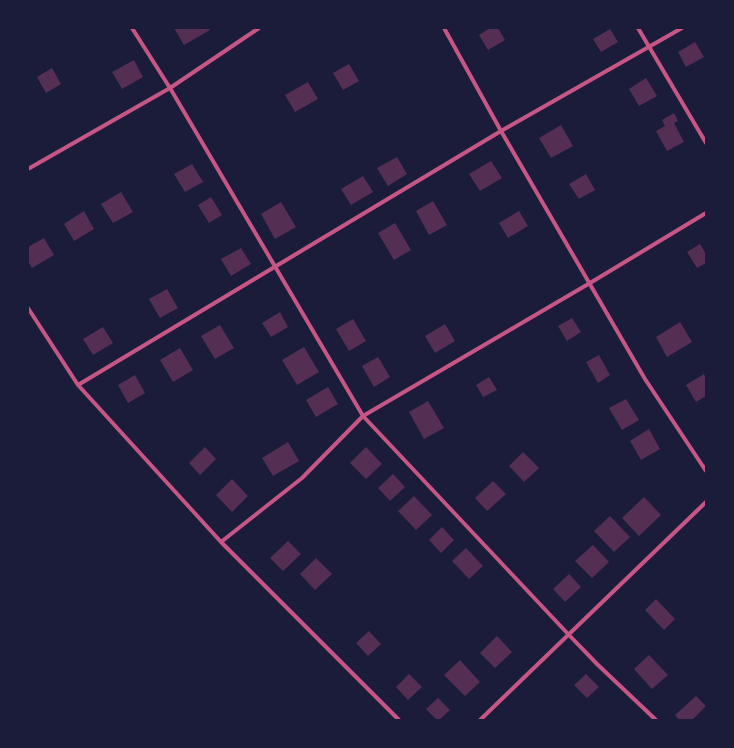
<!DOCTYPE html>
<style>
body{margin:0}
#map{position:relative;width:734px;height:748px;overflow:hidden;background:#1b1b3a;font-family:"Work Sans",sans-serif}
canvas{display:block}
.frame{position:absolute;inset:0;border:29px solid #1b1b3a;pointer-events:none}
</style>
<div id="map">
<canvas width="734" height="748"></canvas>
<div class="frame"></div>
</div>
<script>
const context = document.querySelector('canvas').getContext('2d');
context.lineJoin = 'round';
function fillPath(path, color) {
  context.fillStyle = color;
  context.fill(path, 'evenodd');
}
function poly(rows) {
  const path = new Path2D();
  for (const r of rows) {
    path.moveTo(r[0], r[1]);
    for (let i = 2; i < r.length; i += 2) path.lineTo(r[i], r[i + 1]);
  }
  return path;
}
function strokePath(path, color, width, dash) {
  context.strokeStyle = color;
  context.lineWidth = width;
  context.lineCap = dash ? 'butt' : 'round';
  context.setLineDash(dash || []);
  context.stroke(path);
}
const building = poly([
 [174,28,209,28,210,30,184,45],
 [490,28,498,28,505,40,488,50,479,35],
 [610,29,618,42,601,52,593,39],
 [695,42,704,57,686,67,678,52],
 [134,60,143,77,122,89,112,72],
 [349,64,359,81,343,90,333,73],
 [52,68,61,84,46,93,37,77],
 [646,78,657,96,639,106,629,89],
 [308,82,318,99,295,112,285,95],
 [674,113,678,121,674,123,684,142,667,151,656,131,665,126,662,120],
 [561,125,573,146,551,158,539,138],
 [397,157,407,174,388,186,377,168],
 [491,161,502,178,480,191,469,174],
 [192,164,203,182,185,192,174,174],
 [586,174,595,190,579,199,569,184],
 [363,176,373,192,351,205,341,189],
 [121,192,133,212,113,223,101,204],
 [211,197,222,215,209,223,198,205],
 [433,201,447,225,429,235,416,211],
 [281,202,296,227,275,239,261,214],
 [84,211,94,229,74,241,64,224],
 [519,211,528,226,508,238,499,223],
 [395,223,411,250,394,260,378,233],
 [44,238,54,255,32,268,28,261,28,247],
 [700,244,706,254,706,263,697,268,687,252],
 [241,248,251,264,231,276,221,259],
 [167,289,178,308,160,318,149,299],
 [280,312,288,327,271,337,262,323],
 [572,318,581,332,567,341,558,326],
 [353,319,366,341,349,351,336,329],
 [680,322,692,342,667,357,656,337],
 [445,324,455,341,435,353,425,336],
 [220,325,234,348,215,359,201,336],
 [103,327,113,343,93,355,83,339],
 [304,347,319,372,297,385,282,360],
 [180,348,193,370,173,382,160,360],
 [599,355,610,375,598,383,586,362],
 [378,357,390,377,374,387,362,366],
 [704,374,706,379,706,396,696,402,686,385],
 [135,375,145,393,128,403,118,385],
 [489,377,497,390,483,397,476,385],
 [328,387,338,404,316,417,306,400],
 [626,399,639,420,622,430,609,408],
 [428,401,444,428,424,439,409,412],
 [649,429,660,449,641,460,630,441],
 [288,442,299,461,273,476,262,458],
 [205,447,216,459,200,475,189,463],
 [366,447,382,464,366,479,350,463],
 [523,452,539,468,524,482,509,466],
 [393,474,405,487,390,501,378,488],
 [232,479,248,496,232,512,216,495],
 [493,481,506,494,487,511,475,498],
 [414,496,432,515,416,530,398,511],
 [644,497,661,515,639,536,622,518],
 [610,516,630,537,614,552,594,531],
 [442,527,454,540,441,553,429,540],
 [288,541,301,554,283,571,270,558],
 [593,545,609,562,592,578,575,561],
 [466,548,483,566,469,579,452,561],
 [316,558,332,574,315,590,300,574],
 [569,574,581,587,565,602,553,589],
 [656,599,675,619,664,630,645,610],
 [369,631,381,644,368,656,356,643],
 [497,636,512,652,495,668,480,653],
 [649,655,668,675,652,689,634,669],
 [460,660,480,682,465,696,444,675],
 [409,674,422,687,408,700,396,687],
 [586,674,599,687,587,698,574,685],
 [696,696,706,706,692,720,679,720,675,715],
 [438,698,450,710,439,720,437,720,426,709]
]);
const minor = poly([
 [132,28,170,88,363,416,569,635,597,664,656,720],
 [444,28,501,131,645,379,706,471],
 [638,28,706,143],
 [28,169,170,88,259,28],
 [28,308,78,385,221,542,399,720],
 [78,385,501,131,682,28],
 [221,542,302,478,363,416,590,283,706,213],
 [480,720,706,502]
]);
fillPath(building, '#542f53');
strokePath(minor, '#c65784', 4);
</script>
